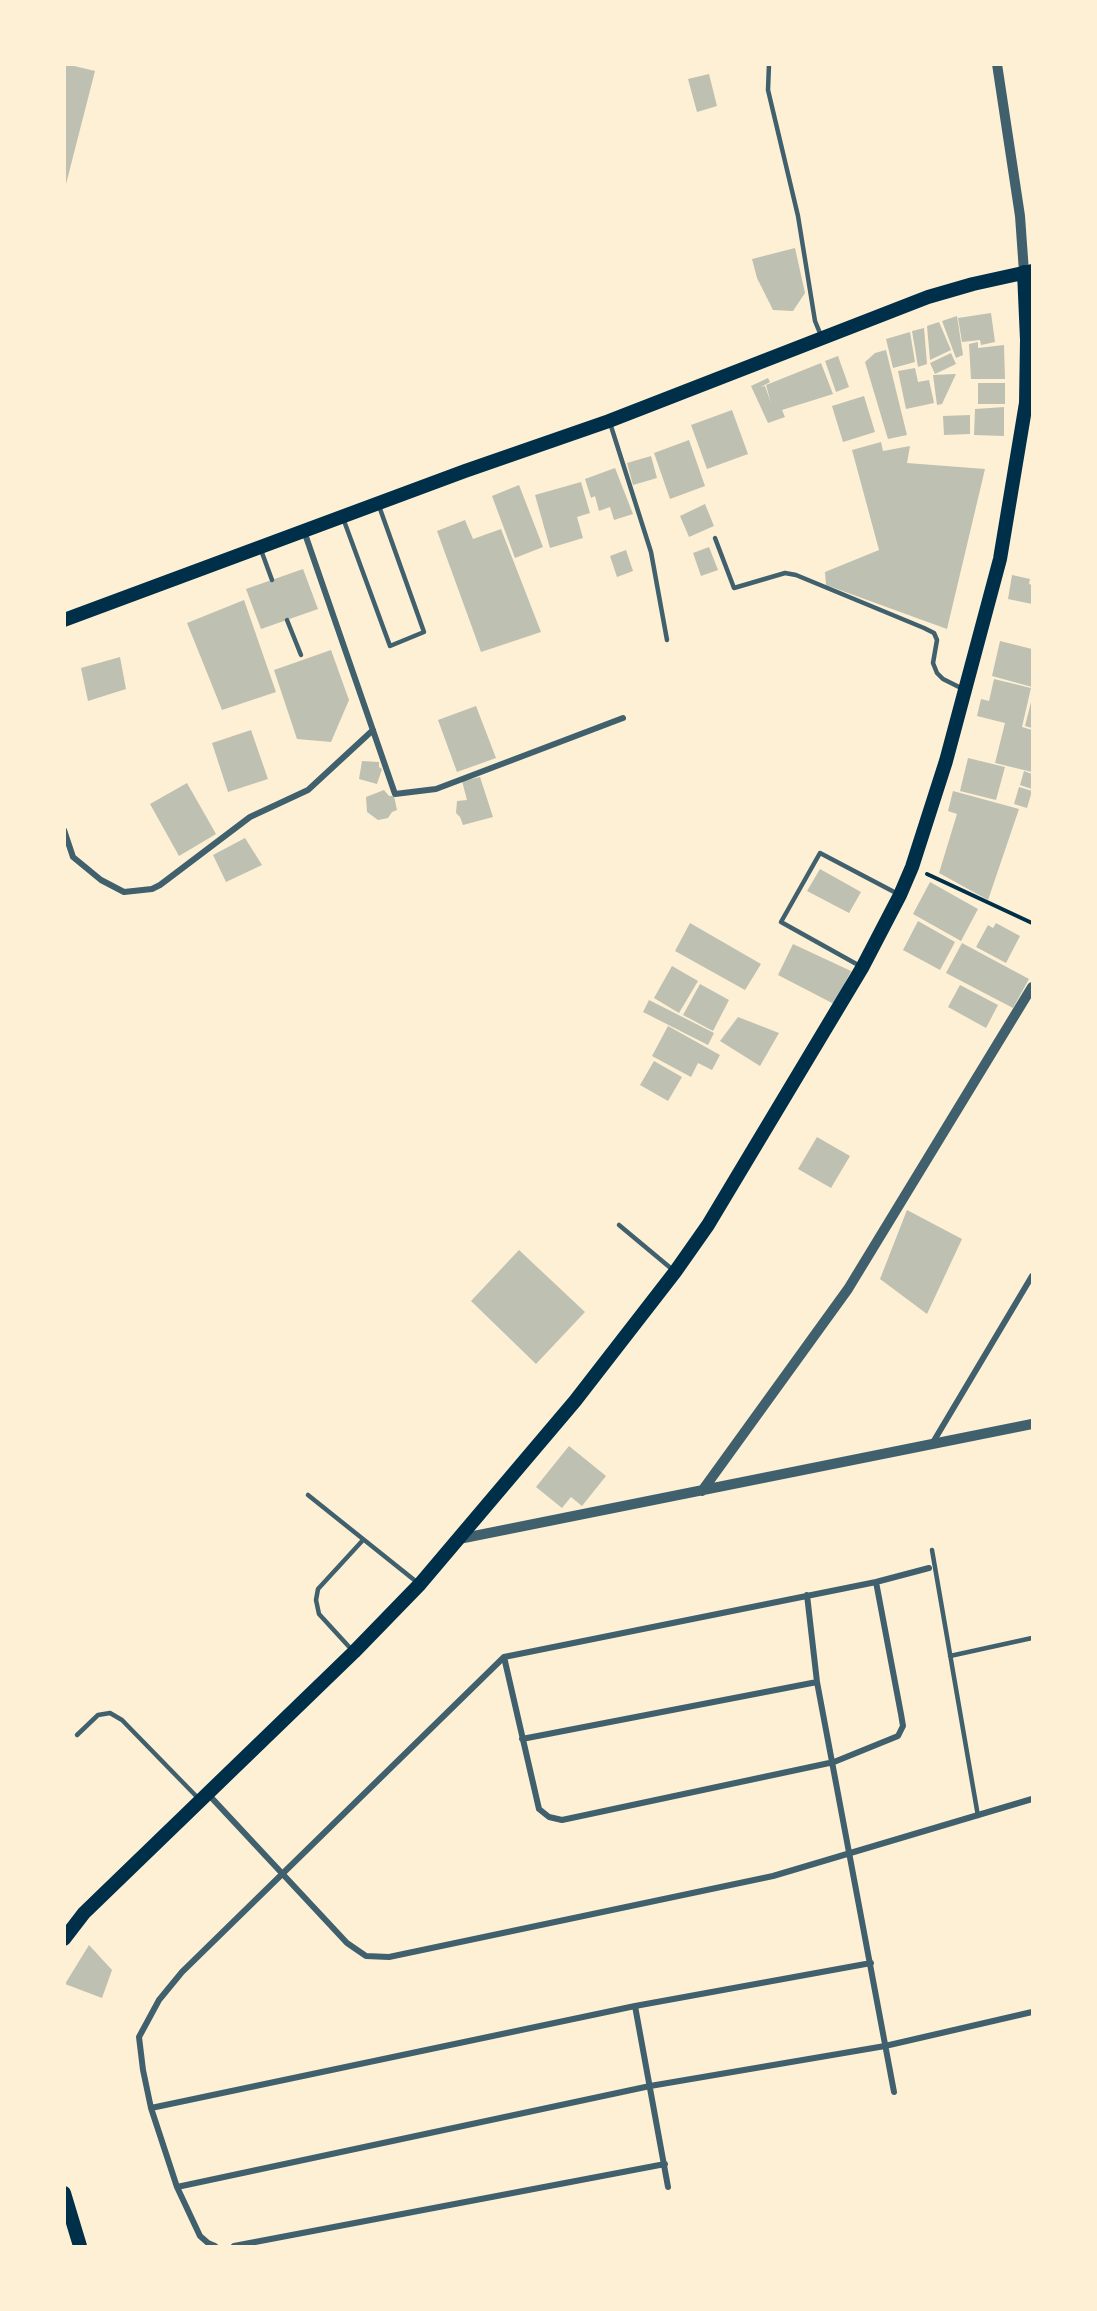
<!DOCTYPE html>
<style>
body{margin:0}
#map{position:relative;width:1097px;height:2311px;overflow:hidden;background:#fdf0d5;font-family:Barlow,sans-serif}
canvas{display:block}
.frame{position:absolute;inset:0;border:66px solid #fdf0d5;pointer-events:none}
</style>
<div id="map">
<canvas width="1097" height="2311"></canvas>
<div class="frame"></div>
</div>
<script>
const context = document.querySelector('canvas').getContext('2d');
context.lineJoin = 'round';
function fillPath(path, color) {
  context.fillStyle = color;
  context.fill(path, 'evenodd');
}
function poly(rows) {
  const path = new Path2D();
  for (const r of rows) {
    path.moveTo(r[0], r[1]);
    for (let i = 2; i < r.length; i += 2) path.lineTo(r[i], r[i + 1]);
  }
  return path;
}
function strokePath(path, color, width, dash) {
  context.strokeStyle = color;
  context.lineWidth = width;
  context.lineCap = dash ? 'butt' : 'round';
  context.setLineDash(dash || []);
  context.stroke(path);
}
const building = poly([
 [66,64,95,71,65,188,64,71],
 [709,74,717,106,697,112,688,79],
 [795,248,805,293,793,311,773,310,757,278,752,259],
 [991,313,995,342,981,345,980,340,962,342,958,318],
 [957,316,963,355,956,358,942,321],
 [939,322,951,350,930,360,927,326],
 [924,328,927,364,918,367,912,331],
 [910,332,915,362,893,368,886,339],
 [978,342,978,348,1004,345,1005,379,971,379,969,344],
 [886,350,907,435,888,439,865,362,875,353],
 [951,353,956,364,935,374,930,363],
 [838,356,849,387,836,392,825,361],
 [821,363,833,394,782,410,785,417,768,423,751,386,768,378,770,382,761,387,765,386,771,403,766,385],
 [915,368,918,382,929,380,934,403,906,409,898,371],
 [956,374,942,404,937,405,933,375],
 [978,383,1005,383,1005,404,978,404],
 [864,396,875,432,843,442,832,406],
 [1004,407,1004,436,974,435,975,409],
 [732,410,748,454,707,469,691,425],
 [970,415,970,434,944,435,943,416],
 [689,440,705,486,670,499,654,453],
 [881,442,883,451,910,446,907,463,985,469,947,629,826,585,825,572,879,550,852,450],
 [651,456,657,478,633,485,627,463],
 [615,468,633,514,614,520,610,507,599,511,595,496,591,498,585,479],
 [581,482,590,513,577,517,583,538,550,548,535,495],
 [519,485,543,547,515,558,492,496],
 [705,504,714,526,689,537,680,516],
 [465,520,473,539,501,529,541,632,481,652,437,531],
 [709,547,718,570,701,576,693,553],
 [626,550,633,571,617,577,610,556],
 [303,569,318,609,261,629,246,589],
 [1012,575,1030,579,1029,584,1032,585,1032,604,1008,599],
 [244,600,276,692,222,710,187,623],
 [1000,641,1032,649,1032,687,992,676],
 [331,650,349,700,331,742,297,739,274,670],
 [120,657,126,689,88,701,81,668],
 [994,679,1031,688,1022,727,1032,730,1032,772,995,763,1005,723,977,716,981,699,989,701],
 [1032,698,1032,728,1025,726],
 [476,706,496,758,457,772,438,720],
 [251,730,268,779,228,792,212,743],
 [968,758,1005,767,996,800,960,791],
 [362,761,379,762,379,767,382,769,377,784,359,779],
 [1024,771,1032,774,1032,789,1020,785],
 [480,777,493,817,463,825,460,817,456,813,457,801,467,800,462,781],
 [187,783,216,834,179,856,150,804],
 [1019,787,1032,791,1027,808,1014,804],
 [384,790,389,796,394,796,397,810,392,812,388,818,378,820,367,812,366,797],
 [953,791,1019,809,988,900,939,873,957,814,948,811],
 [245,838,262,865,226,882,213,855],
 [820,869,861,892,849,913,807,891],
 [930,882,978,909,961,941,913,914],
 [918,921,955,942,940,970,903,950],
 [690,923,761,964,745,990,675,951],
 [996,923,1020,936,1006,963,976,947,988,925,993,928],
 [962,943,1029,979,1013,1008,946,973],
 [793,944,851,971,834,1004,778,975],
 [672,966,698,981,679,1013,654,998],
 [700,984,729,1000,713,1031,683,1015],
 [960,985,998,1005,986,1028,948,1007],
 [649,1000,714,1033,708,1045,643,1012],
 [738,1017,779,1033,760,1066,720,1041],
 [668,1026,720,1055,712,1070,698,1063,691,1077,652,1056],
 [654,1061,682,1077,668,1101,640,1085],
 [817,1137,850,1156,831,1188,798,1169],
 [907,1210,962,1239,927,1314,880,1279],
 [519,1250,585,1312,536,1364,471,1301],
 [569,1446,606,1476,582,1506,571,1497,562,1508,536,1487],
 [89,1945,112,1970,102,1998,65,1984]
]);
const path = poly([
 [927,874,1032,923]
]);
const service = poly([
 [769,64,768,90,798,216,815,321,822,338],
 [610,423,651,552,667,640],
 [343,518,390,646,424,632,379,506],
 [715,538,734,588,785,573,796,575,924,628,934,633,937,640,933,663,937,673,943,679,963,689],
 [261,550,272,580],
 [287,620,301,655],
 [860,966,781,922,820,853,898,894],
 [619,1225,673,1270],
 [308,1495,418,1583],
 [932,1550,978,1816],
 [352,1650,319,1614,316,1600,318,1589,363,1540],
 [950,1656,1032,1638],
 [77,1735,98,1715,110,1713,122,1720,199,1799]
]);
const minor = poly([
 [304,531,395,794,436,789,623,718],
 [64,830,73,857,101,880,124,892,152,889,160,885,250,817,308,790,373,730],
 [932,1444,1032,1276],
 [807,1595,817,1682,894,2092],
 [504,1657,539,1809,549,1817,562,1820,834,1762,898,1736,903,1726,901,1714,876,1582],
 [522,1739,817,1682],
 [208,1794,347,1943,366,1956,389,1957,773,1876,1032,1799],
 [635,2006,668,2187],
 [151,2108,635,2006,871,1963],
 [177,2187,650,2086,885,2046,1032,2012],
 [215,2246,208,2243,200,2236,177,2187,151,2108,143,2070,139,2037,159,2000,182,1972,504,1657,876,1582,929,1568],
 [234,2246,665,2164]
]);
const tertiary = poly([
 [997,64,1020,216,1024,272],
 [702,1491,848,1289,1032,987],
 [459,1539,1032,1424]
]);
const primary = poly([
 [64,620,465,471,609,421,928,297,973,284,1032,271],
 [64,1939,84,1913,354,1652,420,1584,575,1401,675,1272,708,1225,862,968,900,895,912,867,946,761,1000,559,1026,403,1027,340,1024,272],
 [64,2193,80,2246]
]);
fillPath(building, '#bec0b2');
strokePath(path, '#003049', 4);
strokePath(service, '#3f606c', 4.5);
strokePath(minor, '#3f606c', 6);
strokePath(tertiary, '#3f606c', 10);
strokePath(primary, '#003049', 14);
</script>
